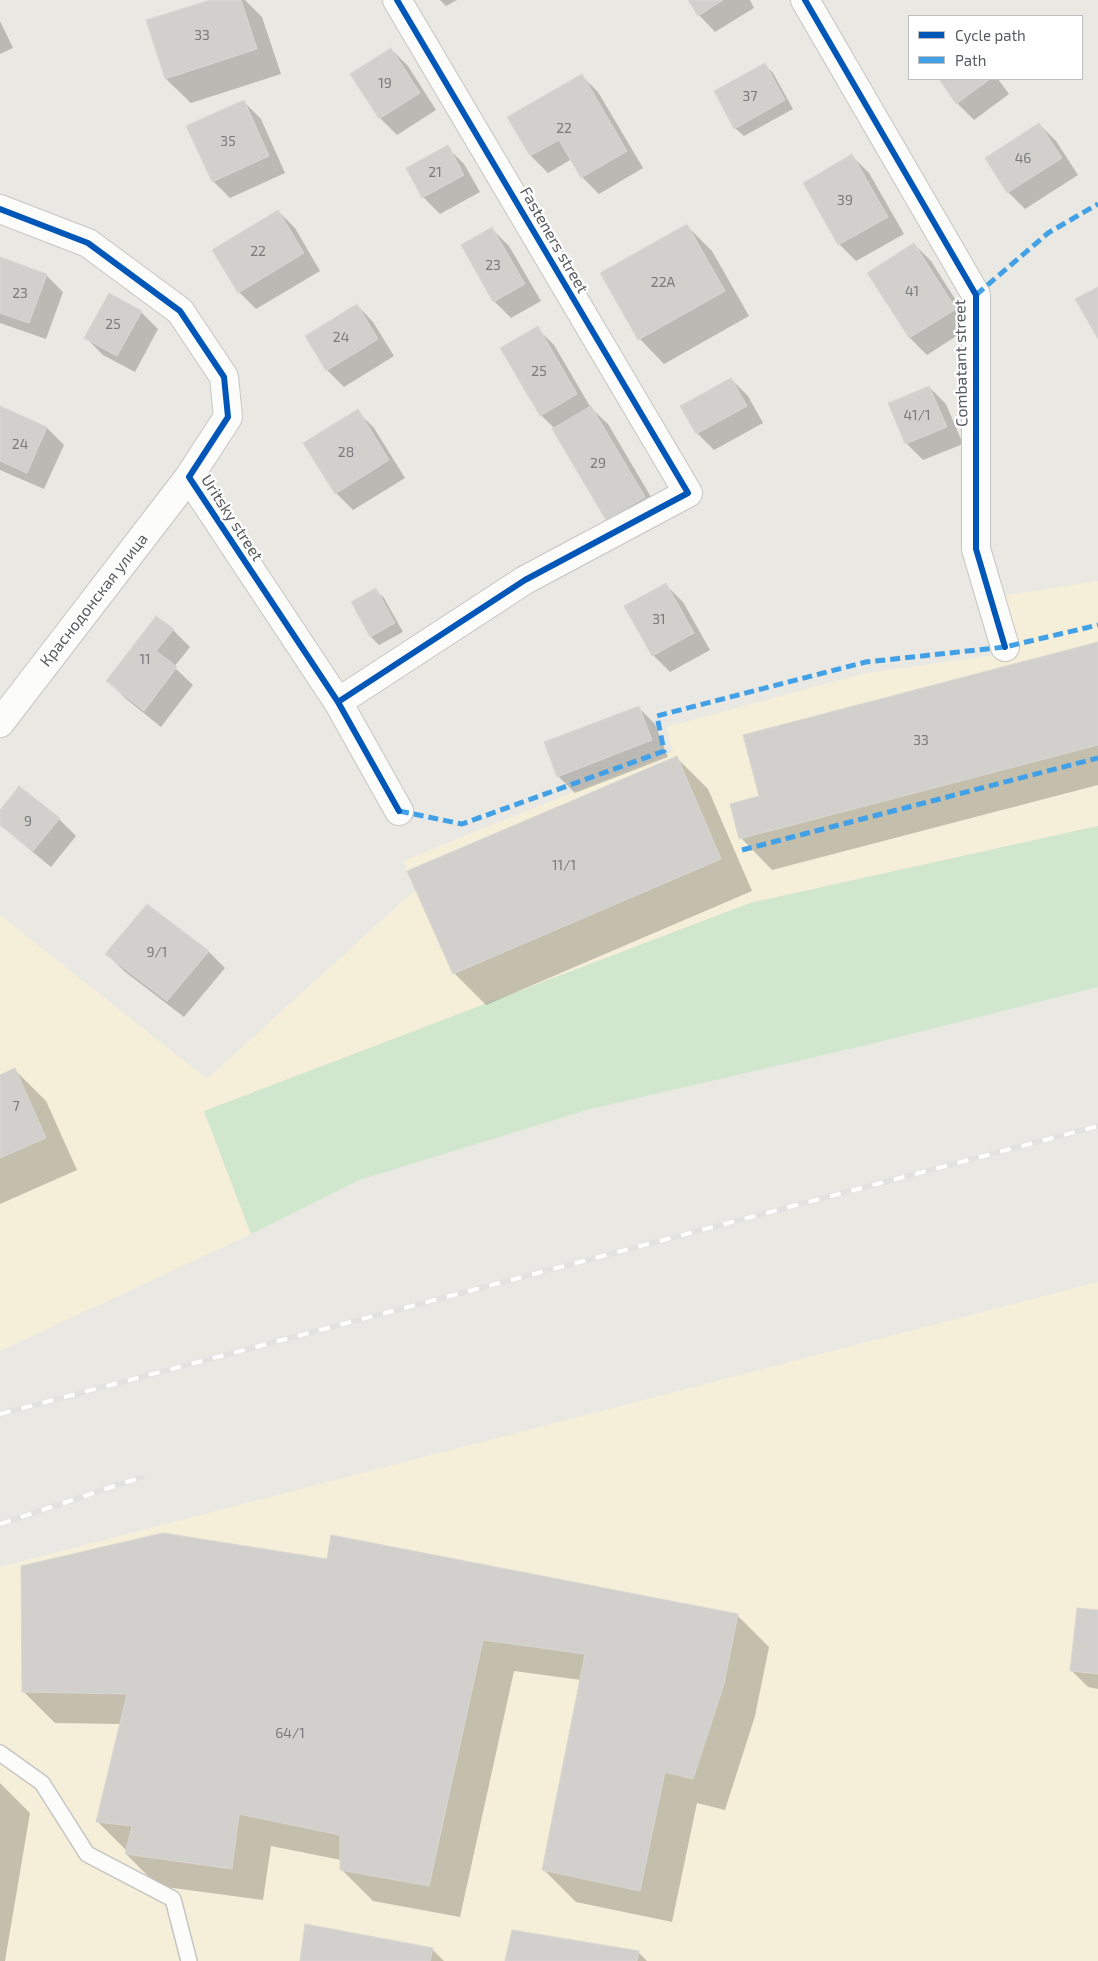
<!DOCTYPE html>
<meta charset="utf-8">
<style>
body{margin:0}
#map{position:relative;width:1098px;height:1961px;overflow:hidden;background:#e9e8e2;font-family:"Exo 2",sans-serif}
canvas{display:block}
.legend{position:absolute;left:908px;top:15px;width:175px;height:65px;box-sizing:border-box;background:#fff;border:1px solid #bcbec0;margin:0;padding:6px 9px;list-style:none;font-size:15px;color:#585c61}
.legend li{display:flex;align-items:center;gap:10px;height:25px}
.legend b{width:25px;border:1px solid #bcbec0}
</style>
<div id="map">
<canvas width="1098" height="1961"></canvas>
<ul class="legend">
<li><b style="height:6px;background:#0057b8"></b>Cycle path</li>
<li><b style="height:6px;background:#42a1e6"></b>Path</li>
</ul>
</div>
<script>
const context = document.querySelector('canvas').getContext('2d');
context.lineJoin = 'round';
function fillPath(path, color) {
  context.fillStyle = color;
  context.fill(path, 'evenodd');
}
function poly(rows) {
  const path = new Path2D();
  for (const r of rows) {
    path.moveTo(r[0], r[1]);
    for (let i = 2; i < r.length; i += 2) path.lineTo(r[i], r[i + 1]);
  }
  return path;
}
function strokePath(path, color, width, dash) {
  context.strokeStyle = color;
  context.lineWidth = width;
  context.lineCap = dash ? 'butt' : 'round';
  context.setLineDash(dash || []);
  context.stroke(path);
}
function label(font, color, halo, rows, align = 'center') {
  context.font = font + ' "Exo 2",sans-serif';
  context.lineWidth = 4.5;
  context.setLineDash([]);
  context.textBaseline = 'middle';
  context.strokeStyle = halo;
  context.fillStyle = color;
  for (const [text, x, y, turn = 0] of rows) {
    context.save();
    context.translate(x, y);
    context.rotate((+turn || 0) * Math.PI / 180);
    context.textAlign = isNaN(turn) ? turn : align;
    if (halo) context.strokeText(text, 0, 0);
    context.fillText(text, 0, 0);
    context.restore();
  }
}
const commercial = poly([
 [1098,581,1098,826,750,903,204,1112,251,1234,0,1351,0,915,207,1079,415,890,403,861,673,752,666,727,866,673,1017,652,1001,596],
 [1098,1282,1098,1961,0,1961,0,1567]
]);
const green = poly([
 [1098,826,1098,987,875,1043,590,1109,359,1180,251,1234,204,1111,750,903]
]);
const shadow = poly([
 [214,0,245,0,262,17,281,74,191,103,166,79],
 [440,0,457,0,446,6],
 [689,0,750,0,754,8,715,32,699,15],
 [0,21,13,48,0,54],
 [391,49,408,66,436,110,397,135,380,118],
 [765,65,773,73,793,109,744,136,735,128],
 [581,75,598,92,643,168,599,194,582,177,572,159,548,173,531,156,509,117],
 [940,79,998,79,1009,94,974,120,957,103],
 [244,102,261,119,285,173,230,198,213,181],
 [1039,124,1056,141,1078,175,1025,209,1008,192],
 [447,147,464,164,480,192,440,214,423,197],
 [852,156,869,173,904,234,856,261,839,244],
 [278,211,295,228,320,271,256,309,239,292],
 [687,226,712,251,749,316,664,364,640,339],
 [492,229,509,246,541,301,511,318,494,301],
 [914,244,931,261,972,326,927,355,910,338,869,273],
 [0,258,46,275,63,292,46,339,0,323],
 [357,305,373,322,394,356,344,387,327,370],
 [141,312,158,329,135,372,103,355,86,338],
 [537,328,554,345,591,408,608,424,661,514,624,536,607,519,555,429,541,415],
 [731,379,748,396,763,423,714,450,697,433],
 [929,387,946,404,963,444,923,460,906,443,890,404],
 [0,408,47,428,64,445,44,489,0,470],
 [357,411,374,428,405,478,353,510,336,493],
 [666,585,683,602,710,650,670,672,653,655],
 [375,590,384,598,403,632,379,645,371,637,352,602],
 [173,630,190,647,174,667,193,685,161,727,125,698,108,681],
 [1098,644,1098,785,772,870,741,838,761,797],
 [638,707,655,724,668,757,575,793,558,776],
 [676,757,708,789,752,891,486,1005,454,973],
 [0,812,59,819,76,836,51,867,0,825],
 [208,951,225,968,184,1017,124,971,107,954],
 [15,1070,46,1101,77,1170,0,1204,0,1076],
 [328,1561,737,1615,769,1647,755,1716,725,1810,697,1803,672,1922,576,1902,544,1870,581,1680,514,1671,460,1917,373,1901,341,1869,341,1860,271,1846,263,1900,158,1886,126,1854,127,1851,98,1822,121,1724,55,1723,23,1691],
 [1098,1611,1098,1689,1088,1687,1071,1670],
 [0,1783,30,1813,5,1961,0,1961],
 [432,1949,444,1961,302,1961],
 [638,1952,647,1961,507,1961]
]);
const building = poly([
 [210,0,241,0,257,49,165,79,146,20,210,0],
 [688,0,723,0,698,16,688,0],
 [391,48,420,93,379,119,350,74,391,48],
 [765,63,785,100,734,129,714,91,765,63],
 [582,74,627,151,581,178,559,140,530,156,507,117,582,74],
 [939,79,990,79,956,104,939,79],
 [244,100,269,156,212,182,186,126,244,100],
 [1039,123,1062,158,1007,193,985,158,1039,123],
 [448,145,464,175,422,198,406,168,448,145],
 [852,154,888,217,838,245,803,183,852,154],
 [278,210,304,253,238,293,212,250,278,210],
 [687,224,725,291,638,340,600,273,687,224],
 [492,227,525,284,493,302,461,245,492,227],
 [914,243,956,309,909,338,867,273,914,243],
 [0,257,47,274,29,323,0,313,0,257],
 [1098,287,1098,339,1075,299,1098,287],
 [109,293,142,311,117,356,84,338,109,293],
 [357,304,378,339,326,371,305,336,357,304],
 [538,326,577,394,540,416,500,348,538,326],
 [731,378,747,406,696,434,680,406,731,378],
 [929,386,947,427,905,444,888,403,929,386],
 [0,406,47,427,27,473,0,461,0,406],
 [591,406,645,497,606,520,552,429,591,406],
 [358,409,389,460,335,494,303,443,358,409],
 [666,583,694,633,652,656,624,606,666,583],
 [376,588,395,623,370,637,351,602,376,588],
 [156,616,174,629,156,651,177,667,144,711,106,681,156,616],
 [1098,642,1098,745,739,839,730,804,759,796,743,735,1098,642],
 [639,706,652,740,557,777,544,742,639,706],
 [677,756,721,859,453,974,407,871,677,756],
 [19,786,60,818,33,851,0,825,0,810,19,786],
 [147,904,209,951,167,1001,105,954,147,904],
 [15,1068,46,1138,0,1158,0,1075,15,1068],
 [163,1533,327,1559,331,1535,738,1614,724,1684,693,1779,665,1772,640,1891,542,1870,585,1654,483,1640,429,1886,340,1870,340,1835,239,1814,232,1869,125,1854,132,1826,96,1822,127,1694,22,1692,21,1566,163,1533],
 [1077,1608,1098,1610,1098,1674,1070,1671,1077,1608],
 [305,1924,433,1948,430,1961,300,1961,305,1924],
 [512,1930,639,1951,637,1961,505,1961,512,1930]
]);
const lane = poly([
 [0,1753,42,1783,87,1854,173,1899,189,1961]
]);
const street = poly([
 [805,0,976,295,976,549,1005,647],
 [0,209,88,243,180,311,224,377,228,417,189,477,338,702,399,811],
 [338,702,525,580,688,493,397,0],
 [0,723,189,477]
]);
const rail = poly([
 [0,1414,1098,1126],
 [0,1524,142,1477]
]);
const quiet = poly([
 [976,295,1048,233,1098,204],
 [399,811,462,824,664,751,657,716,866,662,1005,647,1098,625],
 [742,850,1098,758]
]);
const cycleway = poly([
 [805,0,976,295,976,549,1005,647],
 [0,209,88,243,180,311,224,377,228,417,189,477,338,702,399,811],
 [338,702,525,580,688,493,397,0]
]);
const numberNames = [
 ["33",202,35],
 ["19",385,83],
 ["37",750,96],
 ["22",564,128],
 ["35",228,141],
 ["46",1023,158],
 ["21",435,172],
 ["39",845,200],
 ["22",258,251],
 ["23",493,265],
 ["22А",663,282],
 ["41",912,291],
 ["23",20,293],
 ["25",113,324],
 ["24",341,337],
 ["25",539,371],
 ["41/1",917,415],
 ["24",20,444],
 ["28",346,452],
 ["29",598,463],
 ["31",659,619],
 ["11",145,659],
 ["33",921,740],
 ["9",28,821],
 ["11/1",564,865],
 ["9/1",157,952],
 ["7",16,1106],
 ["64/1",290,1733]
];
const streetNames = [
 ["Fasteners street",554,240,60],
 ["Combatant street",961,363,-91],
 ["Uritsky street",232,518,57],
 ["Краснодонская улица",94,600,-52]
];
fillPath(commercial, '#f5efd9');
fillPath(green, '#d0e6cd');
fillPath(shadow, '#0003');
fillPath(building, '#d1d0cc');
strokePath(building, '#d8d7d2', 1);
strokePath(lane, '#c5c5c3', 18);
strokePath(street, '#c5c5c3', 30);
strokePath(lane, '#fcfcfb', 15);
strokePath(street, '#fcfcfb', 28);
strokePath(rail, '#e2e2e1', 5.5);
strokePath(rail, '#fff', 4, [11]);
strokePath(quiet, '#42a1e6', 5, [10, 5]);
strokePath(cycleway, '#0057b8', 6);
label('14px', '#787a7d', null, numberNames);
label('16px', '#585c61', '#fff', streetNames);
</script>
